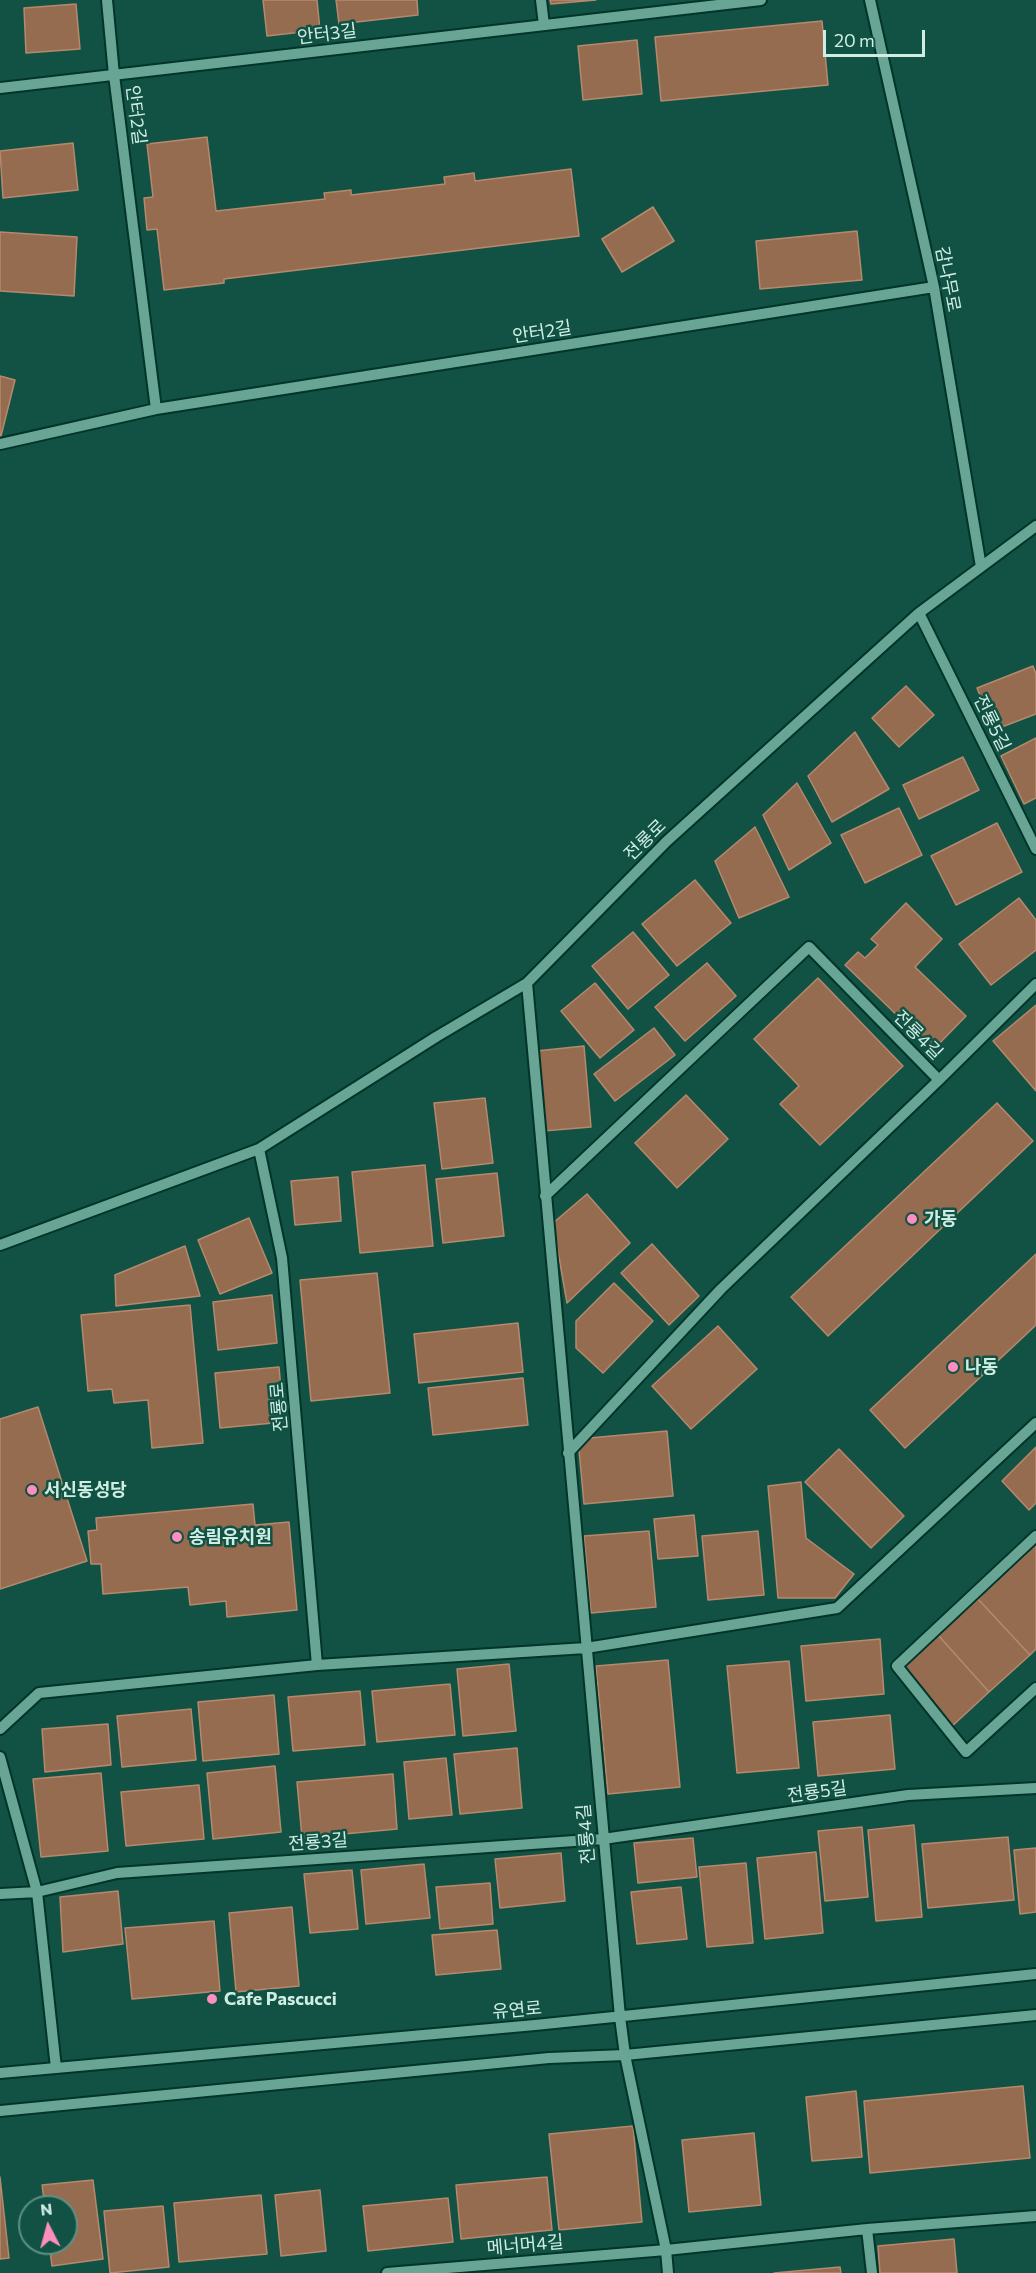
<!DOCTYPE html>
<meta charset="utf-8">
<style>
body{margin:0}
#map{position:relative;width:1036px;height:2273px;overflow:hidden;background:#115244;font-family:Commissioner,sans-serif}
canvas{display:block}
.north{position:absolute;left:18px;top:2195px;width:60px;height:60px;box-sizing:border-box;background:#115244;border:2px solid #5d9084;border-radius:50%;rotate:354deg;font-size:16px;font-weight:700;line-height:24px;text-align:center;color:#cfede3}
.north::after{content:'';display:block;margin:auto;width:21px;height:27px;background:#fe8ebd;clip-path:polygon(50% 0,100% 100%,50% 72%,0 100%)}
.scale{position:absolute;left:823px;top:30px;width:102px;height:27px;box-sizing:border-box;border:3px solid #cfede3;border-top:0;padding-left:8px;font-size:18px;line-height:21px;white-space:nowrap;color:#cfede3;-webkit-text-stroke:4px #115244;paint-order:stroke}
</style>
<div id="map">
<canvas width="1036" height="2273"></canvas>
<div class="north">N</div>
<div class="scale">20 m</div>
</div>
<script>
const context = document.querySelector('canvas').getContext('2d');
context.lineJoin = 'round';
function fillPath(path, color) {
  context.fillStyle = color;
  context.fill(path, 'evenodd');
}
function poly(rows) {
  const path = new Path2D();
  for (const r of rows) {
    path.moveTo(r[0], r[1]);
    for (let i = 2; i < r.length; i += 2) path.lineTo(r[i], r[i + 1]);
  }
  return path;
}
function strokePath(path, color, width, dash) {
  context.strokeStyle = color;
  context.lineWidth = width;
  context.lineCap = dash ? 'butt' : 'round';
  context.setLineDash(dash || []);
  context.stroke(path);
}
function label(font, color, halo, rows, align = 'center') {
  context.font = font + ' Commissioner,"Noto Sans KR",sans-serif';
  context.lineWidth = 5;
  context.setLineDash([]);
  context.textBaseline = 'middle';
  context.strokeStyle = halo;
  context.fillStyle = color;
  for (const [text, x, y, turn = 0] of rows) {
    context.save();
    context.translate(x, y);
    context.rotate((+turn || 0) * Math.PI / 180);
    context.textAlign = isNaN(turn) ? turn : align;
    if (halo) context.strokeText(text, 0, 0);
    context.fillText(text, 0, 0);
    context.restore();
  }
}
const building = poly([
 [263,0,317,0,320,30,267,36,263,0],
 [336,0,417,0,418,15,339,24,336,0],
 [550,0,596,0,551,4,550,0],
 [76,4,80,49,26,53,24,8,76,4],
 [822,21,828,85,661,101,655,37,822,21],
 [637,40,642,94,583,100,578,46,637,40],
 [207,137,216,211,325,199,324,193,351,190,351,195,445,184,444,177,474,173,475,181,571,169,579,236,224,279,224,283,164,290,157,229,147,230,144,198,153,197,147,144,207,137],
 [73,143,78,190,3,198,0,151,73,143],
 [653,207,674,241,622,272,602,239,653,207],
 [857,231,862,280,760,289,756,241,857,231],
 [0,232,77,237,74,296,0,291,0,232],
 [0,376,15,380,1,436,0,436,0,376],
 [1033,666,1036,674,1036,714,994,730,977,688,1033,666],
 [906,686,934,715,899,747,872,718,906,686],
 [855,732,889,789,832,822,808,776,855,732],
 [1036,738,1036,798,1024,804,1001,756,1036,738],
 [963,757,979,790,919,819,903,785,963,757],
 [797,783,831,843,789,870,763,815,797,783],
 [899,808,922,855,865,883,841,835,899,808],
 [997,823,1022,872,956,905,931,856,997,823],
 [755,827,789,897,739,918,715,861,755,827],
 [695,880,731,923,677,966,642,924,695,880],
 [1019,898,1036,920,1036,950,991,985,959,944,1019,898],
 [906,903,942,939,915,967,966,1016,933,1050,845,965,858,952,865,958,878,945,871,939,906,903],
 [633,932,669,975,628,1009,592,966,633,932],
 [707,963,736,996,685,1041,655,1007,707,963],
 [818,978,903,1066,820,1145,780,1104,799,1086,754,1039,818,978],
 [595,983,634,1030,600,1058,561,1011,595,983],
 [1036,1005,1036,1091,993,1041,1036,1005],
 [654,1028,675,1055,615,1101,594,1074,654,1028],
 [584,1046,591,1127,543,1131,536,1051,584,1046],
 [686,1095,728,1139,677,1188,635,1143,686,1095],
 [485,1098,493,1163,442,1169,434,1103,485,1098],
 [997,1103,1033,1141,828,1336,791,1297,997,1103],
 [425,1165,433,1246,360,1253,352,1172,425,1165],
 [497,1173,504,1236,443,1243,436,1179,497,1173],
 [338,1177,341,1221,295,1225,291,1181,338,1177],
 [587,1194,630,1243,567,1303,553,1223,587,1194],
 [249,1218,272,1273,220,1294,198,1240,249,1218],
 [652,1244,699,1296,669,1325,621,1273,652,1244],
 [185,1246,200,1296,116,1306,115,1275,185,1246],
 [1036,1254,1036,1325,905,1448,870,1410,1036,1254],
 [377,1273,390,1393,311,1401,300,1280,377,1273],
 [614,1283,653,1321,603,1373,576,1348,576,1321,614,1283],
 [272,1295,277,1343,218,1350,213,1302,272,1295],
 [190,1305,203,1443,152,1448,148,1400,114,1403,112,1389,88,1391,81,1315,190,1305],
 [518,1323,523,1372,419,1383,414,1334,518,1323],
 [718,1326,757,1369,691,1429,652,1386,718,1326],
 [279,1367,284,1422,220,1428,215,1373,279,1367],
 [523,1378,528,1425,433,1435,428,1388,523,1378],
 [38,1407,87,1561,0,1589,0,1419,38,1407],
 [667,1431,673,1496,584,1504,578,1439,667,1431],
 [1036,1447,1036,1503,1029,1510,1002,1481,1036,1447],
 [839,1449,904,1516,871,1548,805,1482,839,1449],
 [801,1482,806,1538,854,1574,835,1598,778,1598,768,1486,801,1482],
 [253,1504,255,1525,289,1522,297,1610,227,1617,226,1601,190,1605,188,1587,103,1594,101,1564,91,1564,88,1531,97,1530,96,1518,253,1504],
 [694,1515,698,1556,658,1559,654,1519,694,1515],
 [649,1531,656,1607,591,1613,584,1536,649,1531],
 [758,1531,764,1595,708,1600,702,1536,758,1531],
 [1036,1545,1036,1649,1030,1655,978,1599,1036,1545],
 [978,1599,1030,1655,989,1692,938,1635,978,1599],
 [938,1635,989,1692,949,1729,902,1669,938,1635],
 [880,1639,884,1694,806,1701,801,1646,880,1639],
 [668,1660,680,1787,608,1794,596,1666,668,1660],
 [789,1661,799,1768,737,1773,727,1666,789,1661],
 [509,1664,516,1731,463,1736,457,1669,509,1664],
 [450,1684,455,1735,377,1742,372,1691,450,1684],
 [360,1691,365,1745,293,1751,288,1697,360,1691],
 [274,1695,279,1754,203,1761,198,1702,274,1695],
 [191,1709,196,1760,122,1767,117,1716,191,1709],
 [890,1715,895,1769,818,1776,813,1722,890,1715],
 [108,1724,111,1765,45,1772,42,1729,108,1724],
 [517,1748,522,1808,460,1814,454,1754,517,1748],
 [446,1758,452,1815,409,1819,404,1762,446,1758],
 [275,1766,281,1832,213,1839,207,1773,275,1766],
 [101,1773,108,1851,41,1857,33,1779,101,1773],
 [393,1774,397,1829,302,1838,297,1782,393,1774],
 [199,1785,204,1839,126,1846,121,1792,199,1785],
 [914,1825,922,1917,876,1921,868,1830,914,1825],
 [862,1827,868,1897,825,1901,818,1831,862,1827],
 [1008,1837,1014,1900,928,1908,922,1844,1008,1837],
 [693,1838,697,1877,638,1883,634,1843,693,1838],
 [1036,1848,1036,1912,1020,1914,1014,1850,1036,1848],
 [816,1852,823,1933,765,1939,757,1858,816,1852],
 [561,1853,565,1901,500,1908,495,1859,561,1853],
 [746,1863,753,1943,707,1947,699,1867,746,1863],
 [424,1864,430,1918,366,1924,361,1870,424,1864],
 [352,1870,358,1929,310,1933,304,1874,352,1870],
 [490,1883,493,1924,440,1929,436,1887,490,1883],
 [681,1887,687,1939,637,1944,631,1892,681,1887],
 [118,1891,123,1944,63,1952,60,1897,118,1891],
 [292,1907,299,1986,236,1992,229,1913,292,1907],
 [214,1921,220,1991,132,1999,125,1928,214,1921],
 [497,1930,501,1969,436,1975,432,1935,497,1930],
 [1023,2086,1030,2158,870,2173,864,2101,1023,2086],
 [856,2091,862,2157,812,2161,806,2097,856,2091],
 [633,2126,642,2222,559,2230,549,2134,633,2126],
 [754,2133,761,2205,689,2212,682,2140,754,2133],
 [0,2177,9,2258,0,2259,0,2177],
 [547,2177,552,2230,461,2239,456,2185,547,2177],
 [93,2180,103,2259,52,2266,49,2243,66,2243,66,2207,45,2207,42,2185,93,2180],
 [320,2190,326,2251,281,2256,275,2195,320,2190],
 [261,2195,267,2254,179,2262,174,2203,261,2195],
 [448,2198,453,2242,368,2251,363,2206,448,2198],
 [163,2206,169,2267,110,2273,104,2211,163,2206],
 [954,2239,957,2273,880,2273,878,2246,954,2239],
 [840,2267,841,2273,774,2273,840,2267]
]);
const minor = poly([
 [107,0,114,75,156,409],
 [541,0,544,25],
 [870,0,934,287,981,567],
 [0,88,761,0],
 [0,444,156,409,934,287],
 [919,613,1036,849],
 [527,983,620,2017,625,2055,666,2250,668,2273],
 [259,1149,282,1258,317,1665],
 [545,1196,809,947,939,1080],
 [0,1245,259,1149,436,1037,527,983,667,841,919,613,1036,526],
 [568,1453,721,1289,939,1080,1036,984],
 [1036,1536,897,1666,966,1752,1036,1688],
 [0,1729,39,1693,317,1665,586,1648,837,1608,1036,1423],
 [0,1757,37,1892,56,2068],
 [0,1894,37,1892,117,1873,603,1839,908,1795,1036,1788],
 [0,2073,535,2025,1036,1974],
 [0,2111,549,2058,625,2055,1036,2015],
 [867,2229,872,2273],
 [387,2273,666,2250,867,2229,1036,2216]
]);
const markers = [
 [912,1219,6,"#fe8ebd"],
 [953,1367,6,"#fe8ebd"],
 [32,1490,6,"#fe8ebd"],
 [177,1537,6,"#fe8ebd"],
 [212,1999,6,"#fe8ebd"]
];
const streetNames = [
 ["안터3길",327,34,-7],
 ["안터2길",136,115,83],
 ["감나무로",948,279,79],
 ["안터2길",542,332,-9],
 ["전룡5길",992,723,64],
 ["전룡로",645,840,-44],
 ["전룡4길",918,1035,45],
 ["전룡로",279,1407,-95],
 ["전룡5길",817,1792,-8],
 ["전룡4길",586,1834,-95],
 ["전룡3길",318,1842,-4],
 ["유연로",517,2010,-5],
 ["메너머4길",525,2245,-5]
];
const poiNames = [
 ["가동",924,1219],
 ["나동",965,1367],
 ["서신동성당",44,1490],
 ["송림유치원",189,1537],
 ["Cafe Pascucci",224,1999]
];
fillPath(building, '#966c50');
strokePath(building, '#b6896d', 1.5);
strokePath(minor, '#02352a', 14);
strokePath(minor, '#69a594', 10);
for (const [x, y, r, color] of markers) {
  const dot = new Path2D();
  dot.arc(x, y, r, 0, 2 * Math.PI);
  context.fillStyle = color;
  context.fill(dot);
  strokePath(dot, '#115244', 2);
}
label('18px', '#cfede3', '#115244', streetNames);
label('bold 18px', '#cfede3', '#115244', poiNames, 'left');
</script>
